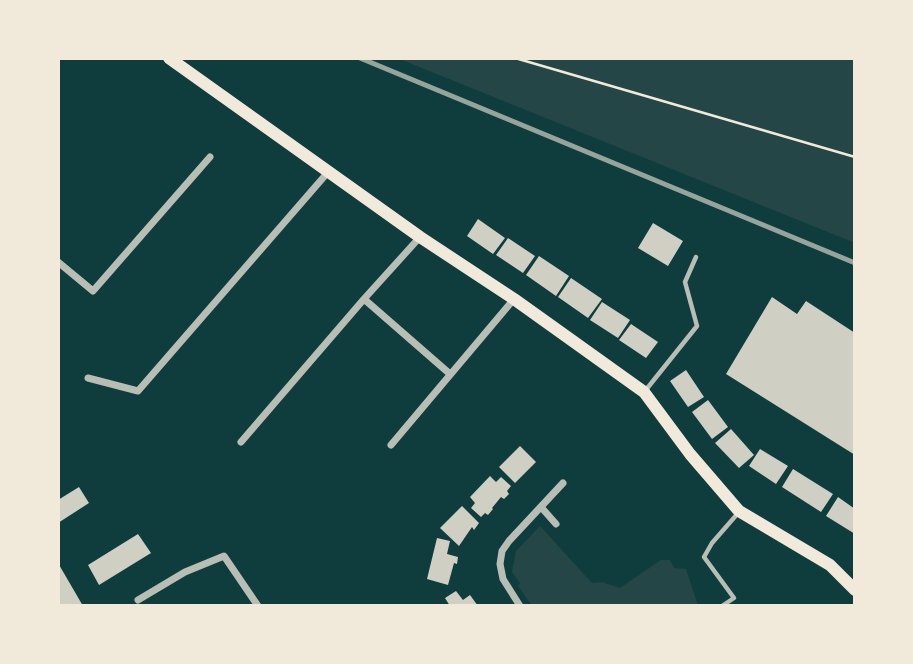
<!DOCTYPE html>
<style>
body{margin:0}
#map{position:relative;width:913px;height:664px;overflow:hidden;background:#0f3d3e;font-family:"Times New Roman",serif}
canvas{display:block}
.frame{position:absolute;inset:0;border:60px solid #f1e9da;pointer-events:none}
</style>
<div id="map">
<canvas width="913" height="664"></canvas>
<div class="frame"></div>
</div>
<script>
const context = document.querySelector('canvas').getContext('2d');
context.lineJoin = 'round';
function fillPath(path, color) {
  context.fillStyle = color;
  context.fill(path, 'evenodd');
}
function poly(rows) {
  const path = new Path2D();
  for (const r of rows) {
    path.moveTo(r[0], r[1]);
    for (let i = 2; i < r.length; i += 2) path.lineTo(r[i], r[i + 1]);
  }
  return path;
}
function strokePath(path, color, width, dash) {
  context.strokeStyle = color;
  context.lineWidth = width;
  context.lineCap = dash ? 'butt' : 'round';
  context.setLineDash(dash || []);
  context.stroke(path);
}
const green = poly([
 [397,58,855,58,855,243],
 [540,526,592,583,602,582,620,588,661,560,670,560,674,568,686,569,698,606,532,606,518,586,520,583,512,572,516,551]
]);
const building = poly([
 [478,219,505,238,493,254,467,236],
 [653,223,683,241,668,266,638,248],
 [508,238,535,256,523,273,496,255],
 [539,256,569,276,556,296,526,275],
 [571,278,602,299,588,318,558,297],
 [772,297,797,314,806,301,855,333,855,455,726,374],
 [602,302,630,320,618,338,590,320],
 [631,324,658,342,646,358,619,340],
 [686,370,704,397,688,407,670,381],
 [708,400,728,427,712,439,692,412],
 [731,429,754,455,739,468,715,443],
 [520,446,536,462,515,483,499,467],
 [760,449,788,466,776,484,749,466],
 [793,469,833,494,821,512,782,487],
 [490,476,496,482,501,477,511,486,507,491,509,494,504,499,501,497,492,508,493,509,488,515,485,513,481,517,471,508,475,503,470,497],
 [79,487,89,503,58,523,58,500],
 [838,497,855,509,855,534,826,516],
 [462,506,479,523,474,530,472,527,459,546,440,528],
 [138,534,151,553,99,585,88,565],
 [437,538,450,541,447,554,458,557,457,564,454,563,448,585,427,579],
 [58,563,83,606,58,606],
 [456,591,463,600,470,595,478,606,450,606,445,598]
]);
const path = poly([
 [515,58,855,157]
]);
const service = poly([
 [645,391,697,326,685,282,696,257],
 [722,606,734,598,704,557,712,543,739,512]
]);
const minor = poly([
 [58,262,93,291,210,157],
 [364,299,450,374],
 [88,378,138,391,329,171],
 [241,442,364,299,420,237],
 [391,445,514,299],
 [541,507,556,524],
 [138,600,185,572,224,556,258,606],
 [520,606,503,579,500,564,502,551,509,541,563,483]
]);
const secondary = poly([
 [169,58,420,237,514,299,644,392,690,454,739,511,830,565,855,590]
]);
const rail = poly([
 [360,58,855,263]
]);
fillPath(green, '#244646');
fillPath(building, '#cfcfc3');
strokePath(path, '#f1e9da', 2.5);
strokePath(service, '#b8beb3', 4.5);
strokePath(minor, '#b8beb3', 7);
strokePath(secondary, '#f1e9da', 12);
strokePath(rail, '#97a49c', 5);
</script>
